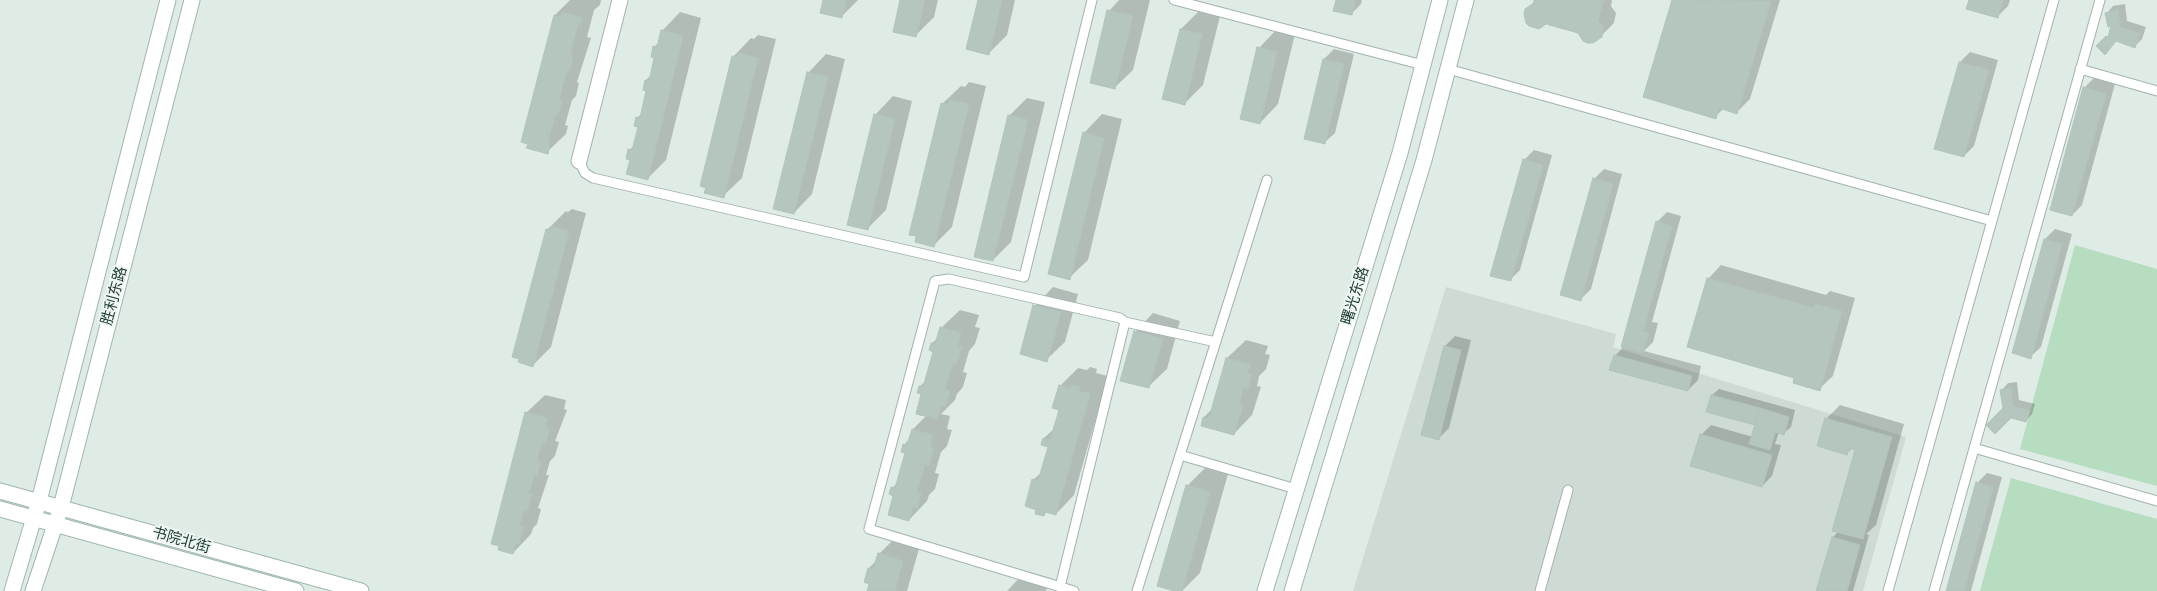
<!DOCTYPE html>
<meta charset="utf-8">
<style>
body{margin:0}
canvas{display:block;background:#dfebe5}
</style>
<canvas width="2157" height="591"></canvas>
<script>
const context = document.querySelector('canvas').getContext('2d');
context.lineJoin = 'round';
function fillPath(path, color) {
  context.fillStyle = color;
  context.fill(path, 'evenodd');
}
function poly(rows) {
  const path = new Path2D();
  for (const r of rows) {
    path.moveTo(r[0], r[1]);
    for (let i = 2; i < r.length; i += 2) path.lineTo(r[i], r[i + 1]);
  }
  return path;
}
function strokePath(path, color, width, dash) {
  context.strokeStyle = color;
  context.lineWidth = width;
  context.lineCap = dash ? 'butt' : 'round';
  context.setLineDash(dash || []);
  context.stroke(path);
}
function label(font, color, halo, rows, align = 'center') {
  context.font = font + ' Poppins,"Noto Sans SC",sans-serif';
  context.lineWidth = 4;
  context.setLineDash([]);
  context.textBaseline = 'middle';
  context.strokeStyle = halo;
  context.fillStyle = color;
  for (const [text, x, y, turn = 0] of rows) {
    context.save();
    context.translate(x, y);
    context.rotate((+turn || 0) * Math.PI / 180);
    context.textAlign = isNaN(turn) ? turn : align;
    if (halo) context.strokeText(text, 0, 0);
    context.fillText(text, 0, 0);
    context.restore();
  }
}
const built = poly([
 [1446,287,1616,334,1613,347,1906,437,1863,591,1353,591]
]);
const green = poly([
 [2075,245,2157,269,2157,486,2020,449],
 [2011,478,2157,519,2157,591,1980,591]
]);
const shadow = poly([
 [570,0,601,0,600,5,594,10,587,37,591,38,577,82,579,83,576,96,572,100,565,125,568,126,566,134,547,152,555,15],
 [824,0,858,0,841,17],
 [902,0,938,0,934,17,915,36],
 [980,0,1015,0,1007,35,989,53],
 [1119,0,1150,0,1133,70,1114,88,1109,11],
 [1337,0,1362,0,1361,4,1351,14],
 [1536,0,1612,0,1611,6,1616,13,1614,23,1601,36,1579,32,1526,10],
 [1674,0,1780,0,1750,99,1737,112,1724,108,1715,117,1645,96],
 [1970,0,2010,0,2008,6,1998,16],
 [2125,4,2127,21,2146,27,2142,39,2135,46,2117,40,2105,53,2098,46,2110,34,2112,25,2107,13,2113,6],
 [1199,11,1220,16,1203,85,1184,104,1181,29],
 [680,12,701,18,666,160,648,178,631,159,629,150,635,145,639,126,637,118,642,113,648,90,646,80,651,75,656,57,654,47,659,42,662,31],
 [1277,29,1295,34,1278,104,1260,123,1259,48],
 [758,35,776,39,742,178,723,196,733,57,751,38,754,39],
 [1334,49,1354,54,1335,133,1324,143,1305,138,1324,59],
 [1970,52,1998,60,1974,146,1964,156,1960,62],
 [826,54,845,59,812,194,794,213,808,73],
 [2094,78,2115,84,2082,205,2072,215,2084,88],
 [969,82,986,86,952,227,934,245,942,104,961,86,965,87],
 [893,96,912,101,886,210,868,228,875,115],
 [1027,98,1045,102,1011,242,993,260,1009,116],
 [1102,114,1122,119,1088,260,1069,278,1084,133],
 [1534,150,1552,155,1520,270,1510,280,1524,160],
 [1604,169,1622,174,1591,289,1581,299,1594,179],
 [572,209,586,213,551,347,533,365,547,230,566,211,568,212],
 [1667,212,1681,216,1652,322,1658,323,1653,342,1644,351,1701,366,1698,380,1688,390,1615,356,1624,346,1657,222],
 [2055,229,2072,234,2041,347,2030,357,2045,239],
 [1721,265,1826,295,1830,291,1855,298,1833,376,1819,389,1796,377,1708,279],
 [1053,287,1078,294,1065,342,1046,360,1035,306],
 [960,310,979,315,975,327,980,328,975,344,969,351,963,372,967,373,963,387,957,394,955,400,941,414,950,416,947,429,952,430,947,446,941,452,935,473,939,474,935,489,929,495,927,501,909,520,892,488,898,482,907,452,904,445,910,438,913,429,927,415,920,386,927,380,935,351,930,350,932,343,939,337,941,328],
 [1153,313,1180,321,1167,369,1148,387,1135,332],
 [1455,336,1471,340,1449,428,1439,438,1423,434,1445,346],
 [1246,340,1268,346,1265,354,1270,355,1266,369,1259,376,1257,386,1261,387,1252,415,1234,434,1202,425,1204,417,1213,408,1227,358],
 [1090,367,1097,369,1096,373,1108,376,1074,495,1056,514,1047,511,1044,515,1033,480,1043,471,1050,446,1044,438,1055,428,1060,409,1060,386,1078,368,1087,370],
 [2017,382,2019,400,2035,404,2032,414,2026,421,2004,408,2002,390,2008,383],
 [1719,389,1795,410,1791,427,1784,433,1779,432,1775,444,1781,445,1772,476,1762,486,1701,435,1711,425,1753,437,1756,424,1708,411,1712,395],
 [545,395,566,400,564,409,567,410,555,441,559,442,555,456,550,461,546,475,549,475,538,508,541,509,537,524,533,528,531,534,513,553,526,413],
 [1840,405,1904,424,1876,525,1866,534,1869,535,1853,591,1818,591,1833,537,1839,531,1857,449,1853,447,1847,453,1826,419],
 [1205,468,1228,474,1200,573,1182,591,1179,591,1187,486],
 [1987,473,2002,477,1971,591,1947,591,1977,483],
 [897,536,921,542,907,591,869,591,871,583,869,568,877,560,879,554],
 [1026,571,1050,578,1046,591,1007,591]
]);
const building = poly([
 [823,0,846,0,842,18,820,13,823,0],
 [900,0,925,0,916,37,893,32,900,0],
 [978,0,1002,0,989,55,966,49,978,0],
 [1336,0,1356,0,1352,15,1333,11,1336,0],
 [1534,0,1604,0,1598,20,1603,27,1602,37,1593,43,1587,43,1583,41,1578,33,1546,24,1539,29,1529,26,1526,23,1524,14,1525,9,1534,3,1534,0],
 [1672,0,1771,1,1737,114,1719,108,1716,119,1643,97,1672,0],
 [1969,0,2003,0,1998,18,1966,9,1969,0],
 [1107,10,1133,16,1115,89,1090,83,1107,10],
 [2118,10,2120,27,2140,33,2135,48,2116,41,2105,55,2096,46,2106,36,2108,37,2111,26,2108,27,2105,13,2118,10],
 [562,12,583,18,581,25,578,24,570,55,573,56,570,71,567,70,559,100,562,101,558,115,555,115,548,143,550,144,548,154,526,148,528,144,521,142,554,15,561,17,562,12],
 [1180,29,1202,34,1185,105,1162,99,1180,29],
 [661,30,683,36,648,180,626,174,630,160,626,159,628,149,632,150,638,127,634,126,636,117,640,118,646,91,643,90,645,80,649,81,654,58,651,57,653,46,657,47,661,30],
 [1257,47,1277,52,1260,124,1240,119,1257,47],
 [738,53,758,58,724,198,704,193,706,188,700,186,732,56,737,57,738,53],
 [1323,59,1344,64,1325,144,1304,139,1323,59],
 [1959,62,1989,70,1964,157,1934,149,1959,62],
 [807,72,828,77,794,214,773,209,807,72],
 [2083,87,2106,94,2072,216,2050,210,2083,87],
 [950,100,969,104,934,247,915,242,916,236,909,235,941,103,948,105,950,100],
 [874,114,895,119,868,230,847,225,874,114],
 [1008,115,1028,120,993,261,974,257,1008,115],
 [1083,132,1104,138,1070,280,1048,274,1083,132],
 [1523,159,1543,165,1511,281,1490,276,1523,159],
 [1593,178,1613,184,1581,301,1560,295,1593,178],
 [1656,221,1672,226,1643,331,1649,333,1643,353,1621,347,1656,221],
 [552,227,569,231,533,367,518,362,519,359,512,357,546,229,551,230,552,227],
 [2044,239,2062,244,2031,359,2012,353,2044,239],
 [1707,278,1814,308,1815,304,1842,311,1820,391,1793,383,1794,378,1687,347,1707,278],
 [1033,305,1061,312,1047,362,1020,354,1033,305],
 [940,327,961,333,958,346,962,347,957,364,953,363,945,390,950,391,945,407,941,406,937,419,916,414,921,394,917,393,919,386,923,387,933,352,929,350,931,343,935,344,940,327],
 [1134,331,1163,339,1149,388,1120,381,1134,331],
 [1444,346,1461,350,1439,440,1421,435,1444,346],
 [1614,355,1692,376,1688,391,1609,370,1614,355],
 [1226,358,1250,364,1248,373,1252,374,1248,389,1243,387,1239,404,1243,405,1234,435,1201,426,1203,417,1209,418,1226,358],
 [1059,385,1070,389,1071,385,1080,387,1079,391,1090,394,1056,515,1045,512,1044,516,1035,514,1036,510,1025,506,1032,479,1038,481,1048,447,1041,445,1043,438,1050,440,1059,410,1052,408,1059,385],
 [2011,388,2013,406,2029,411,2026,422,2011,418,1995,434,1986,425,2003,408,2000,390,2011,388],
 [1711,395,1760,408,1755,425,1706,412,1711,395],
 [1760,408,1789,417,1784,435,1775,432,1770,450,1749,444,1760,408],
 [525,412,548,418,546,427,550,428,546,443,542,442,537,460,541,461,537,476,534,475,529,493,532,494,527,511,524,510,520,526,524,527,519,544,516,543,513,554,498,550,499,546,491,544,525,412],
 [1825,418,1892,437,1863,539,1832,531,1855,450,1849,448,1847,455,1817,446,1825,418],
 [912,429,933,435,930,447,934,448,929,466,925,464,917,491,921,493,917,509,913,507,909,521,888,515,893,496,889,494,891,487,895,488,905,453,901,452,903,444,907,445,912,429],
 [1700,434,1772,455,1762,487,1690,466,1700,434],
 [1976,482,1993,487,1964,591,1946,591,1976,482],
 [1186,485,1210,492,1182,591,1174,591,1157,586,1186,485],
 [1832,537,1860,545,1847,591,1816,591,1832,537],
 [878,553,903,561,895,591,867,591,869,584,864,582,868,568,873,569,878,553]
]);
const lane = poly([
 [1174,0,1423,65],
 [1448,69,1992,221],
 [2080,69,2157,91],
 [579,161,585,173,593,178,1024,277,1092,0],
 [1125,322,1216,342],
 [1974,448,2157,501],
 [1180,455,1296,489],
 [1060,587,1125,322,1120,318,949,279,935,281,869,529,1074,591],
 [1137,591,1267,180],
 [1540,591,1568,490],
 [1888,591,2054,0],
 [1934,591,2100,0]
]);
const street = poly([
 [579,161,620,0]
]);
const secondary = poly([
 [0,491,361,591],
 [0,509,296,591],
 [12,591,39,501,168,0],
 [33,591,61,507,192,0],
 [1265,591,1400,153,1440,0],
 [1292,591,1424,160,1466,0]
]);
const streetNames = [
 ["胜利东路",115,296,-75],
 ["曙光东路",1356,296,-73],
 ["书院北街",181,541,16]
];
fillPath(built, '#cddbd4');
fillPath(green, '#b6ddc0');
fillPath(shadow, '#0003');
fillPath(building, '#b4c6be');
strokePath(building, '#b1c5bc', 1);
strokePath(lane, '#a2b3ac', 11);
strokePath(street, '#a2b3ac', 17);
strokePath(secondary, '#9db7ad', 17);
strokePath(lane, '#fff', 9);
strokePath(street, '#fff', 15);
strokePath(secondary, '#fff', 15);
label('15px', '#1f3b34', '#eff7f3', streetNames);
</script>
